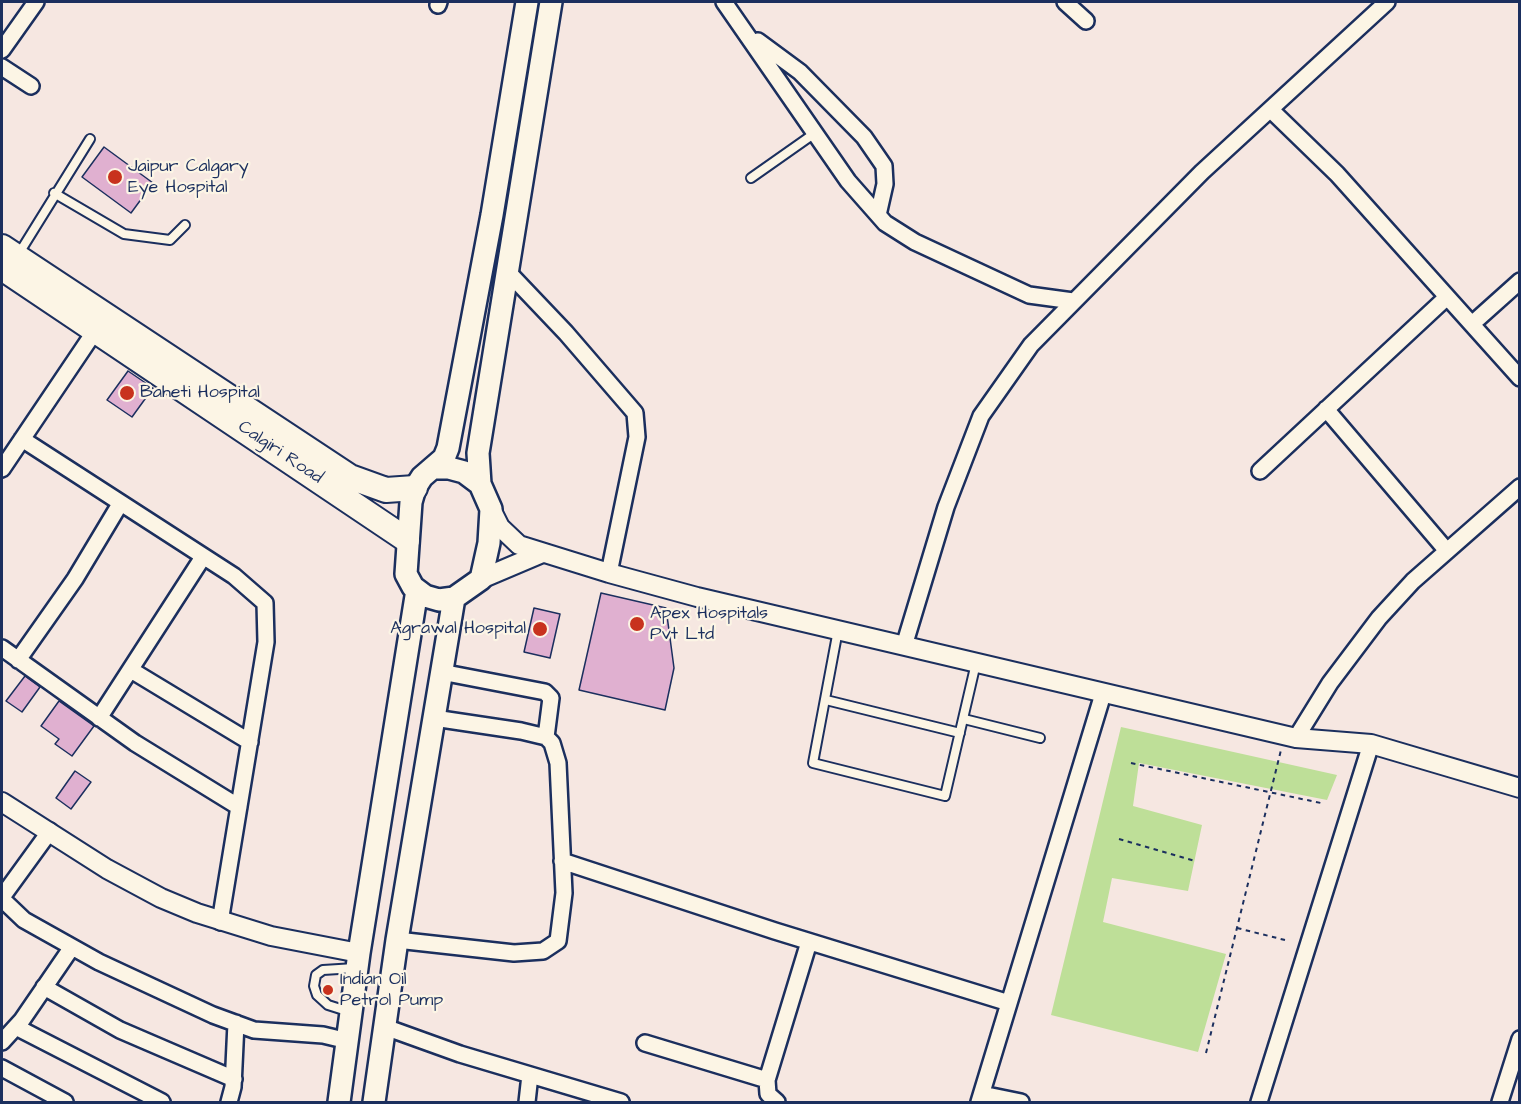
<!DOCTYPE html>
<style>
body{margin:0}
#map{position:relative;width:1521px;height:1104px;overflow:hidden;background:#f6e7e1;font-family:"Architects Daughter",sans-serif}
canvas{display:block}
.frame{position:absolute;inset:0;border:3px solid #1b2f5e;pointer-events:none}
</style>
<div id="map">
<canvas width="1521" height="1104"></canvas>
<div class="frame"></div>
</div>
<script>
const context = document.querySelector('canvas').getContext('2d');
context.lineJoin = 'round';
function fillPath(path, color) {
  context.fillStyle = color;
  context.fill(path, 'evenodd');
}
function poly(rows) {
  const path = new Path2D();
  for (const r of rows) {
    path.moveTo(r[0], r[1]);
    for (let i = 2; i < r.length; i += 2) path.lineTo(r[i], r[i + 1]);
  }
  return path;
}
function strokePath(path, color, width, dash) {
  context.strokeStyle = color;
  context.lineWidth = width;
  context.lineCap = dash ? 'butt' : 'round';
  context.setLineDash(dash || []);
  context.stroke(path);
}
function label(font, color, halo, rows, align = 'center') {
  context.font = font + ' "Architects Daughter",sans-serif';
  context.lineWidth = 4.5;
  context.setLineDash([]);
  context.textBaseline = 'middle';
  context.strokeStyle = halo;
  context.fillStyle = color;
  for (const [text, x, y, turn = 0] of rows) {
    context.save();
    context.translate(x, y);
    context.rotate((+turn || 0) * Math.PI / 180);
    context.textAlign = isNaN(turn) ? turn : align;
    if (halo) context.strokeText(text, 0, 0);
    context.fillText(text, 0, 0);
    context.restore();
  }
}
const green = poly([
 [1121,727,1337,775,1327,800,1139,763,1133,806,1202,825,1188,891,1112,878,1103,922,1226,954,1198,1052,1051,1015]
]);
const building = poly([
 [104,147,153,183,131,213,82,177,104,147],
 [128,371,153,388,132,417,107,400,128,371],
 [601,593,666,608,674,668,665,710,579,690,601,593],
 [534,608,560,614,550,658,524,652,534,608],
 [25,676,40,687,22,712,6,701,25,676],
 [59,701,94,726,72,756,55,744,59,739,41,726,59,701],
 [75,771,91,782,71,809,56,798,75,771]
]);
const path = poly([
 [1131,763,1321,803],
 [1119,839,1195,861],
 [1237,928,1285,940],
 [1206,1053,1281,750]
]);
const service = poly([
 [751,178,815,133],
 [54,193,124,234,170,240,185,225],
 [18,255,90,139],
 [838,630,813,763,945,796,976,663],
 [826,700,960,733],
 [964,719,1040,738],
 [350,1012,328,1005,317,995,314,986,316,975,323,970,355,968]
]);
const minor = poly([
 [724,2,848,181,885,223,915,242,1029,295,1073,301],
 [1065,2,1086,21],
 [438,5,439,2],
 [758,41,800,72,864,137,884,166,885,184,878,215],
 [2,50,36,2],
 [2,67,31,86],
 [1271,110,1337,174,1520,378],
 [508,272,566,333,635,413,637,437,609,573],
 [1472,324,1520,281],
 [1326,409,1447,551],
 [22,439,234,576,265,603,266,642,220,922],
 [2,469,99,325],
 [1260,471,1447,297],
 [904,646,946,507,981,416,1031,345,1202,172,1387,2],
 [2,648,135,743,239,807],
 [18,660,75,579,120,504],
 [131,670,250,742],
 [441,672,545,692,551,698,546,737],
 [99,718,203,557],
 [1296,738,1330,683,1379,618,1413,581,1520,487],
 [562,861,775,931,1009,1003],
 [2,897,50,831],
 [2,899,24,920,99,962,213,1015,254,1030,323,1035,348,1041],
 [397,940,514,953,543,951,558,941,564,893,558,763,552,743,546,737,521,731,434,718],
 [44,987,120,1030,234,1079],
 [16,1027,162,1102],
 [385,1027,460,1054,621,1102],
 [2,1042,22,1020,72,947],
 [645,1043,767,1080],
 [2,1068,65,1102],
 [982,1094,1021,1102],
 [229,1102,233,1087,236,1023],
 [527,1102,530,1075],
 [777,1102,768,1094,767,1080,809,942],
 [979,1102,1103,694],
 [1259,1102,1371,744],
 [1500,1102,1520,1039]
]);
const tertiary = poly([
 [491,509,500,527,519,545,609,573,697,597,1296,738,1371,744,1520,788],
 [481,579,540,554],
 [2,802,107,869,161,898,197,913,271,936,359,953]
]);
const secondary = poly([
 [434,468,449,468,464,472,480,484,491,509,489,543,481,579,454,598,439,600,425,596,413,587,406,574,411,502,415,488,422,477,444,458,448,448,492,215,527,2],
 [480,484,478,453,551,2],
 [339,1102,359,953,417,590],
 [374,1102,397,940,454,598]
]);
const primary = poly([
 [2,247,350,477,386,490,415,488],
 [2,268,407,540]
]);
const markers = [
 [115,177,8,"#c8321e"],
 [127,393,8,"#c8321e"],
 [637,624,8,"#c8321e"],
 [540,629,8,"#c8321e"],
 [328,990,6,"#c8321e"]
];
const poiNames = [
 ["Jaipur Calgary",128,167],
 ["Eye Hospital",128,188],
 ["Baheti Hospital",140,393],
 ["Apex Hospitals",650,614],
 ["Pvt Ltd",650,635],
 ["Agrawal Hospital",526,629,"right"],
 ["Indian Oil",340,980],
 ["Petrol Pump",340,1001]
];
const streetNames = [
 ["Calgiri Road",280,453,34]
];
fillPath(green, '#bedf98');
fillPath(building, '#e0b0d0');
strokePath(building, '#1b2f5e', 1.5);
strokePath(service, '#1b2f5e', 12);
strokePath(minor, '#1b2f5e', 20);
strokePath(tertiary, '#1b2f5e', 22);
strokePath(secondary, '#1b2f5e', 26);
strokePath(primary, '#1b2f5e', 28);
strokePath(path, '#1b2f5e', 2, [4.5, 4.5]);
strokePath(service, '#fcf5e5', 8);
strokePath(minor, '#fcf5e5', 15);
strokePath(tertiary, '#fcf5e5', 18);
strokePath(secondary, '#fcf5e5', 21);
strokePath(primary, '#fcf5e5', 24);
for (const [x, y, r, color] of markers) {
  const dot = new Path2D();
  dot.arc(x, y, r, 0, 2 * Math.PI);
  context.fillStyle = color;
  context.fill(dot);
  strokePath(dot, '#fcf5e5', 2);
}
label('18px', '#1b2f5e', '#fcf5e5', poiNames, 'left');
label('18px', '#1b2f5e', '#fcf5e5', streetNames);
</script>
